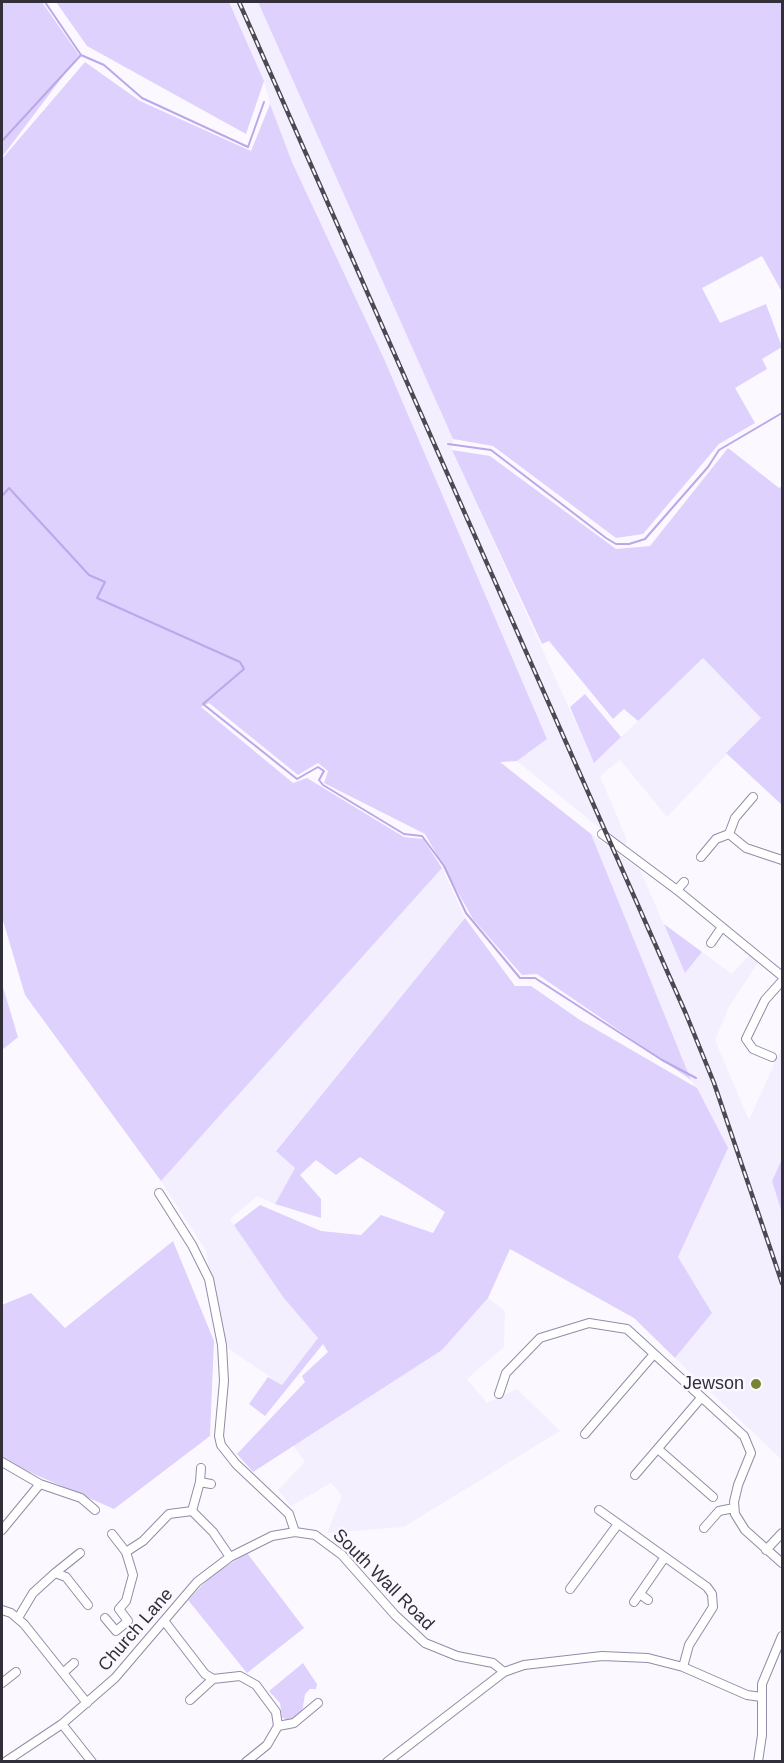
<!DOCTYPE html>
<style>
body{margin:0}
#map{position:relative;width:784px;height:1763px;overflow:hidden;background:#fbf9ff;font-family:Arial,sans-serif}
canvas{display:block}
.frame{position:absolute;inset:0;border:3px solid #322f3a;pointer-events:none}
</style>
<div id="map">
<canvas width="784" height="1763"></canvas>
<div class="frame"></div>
</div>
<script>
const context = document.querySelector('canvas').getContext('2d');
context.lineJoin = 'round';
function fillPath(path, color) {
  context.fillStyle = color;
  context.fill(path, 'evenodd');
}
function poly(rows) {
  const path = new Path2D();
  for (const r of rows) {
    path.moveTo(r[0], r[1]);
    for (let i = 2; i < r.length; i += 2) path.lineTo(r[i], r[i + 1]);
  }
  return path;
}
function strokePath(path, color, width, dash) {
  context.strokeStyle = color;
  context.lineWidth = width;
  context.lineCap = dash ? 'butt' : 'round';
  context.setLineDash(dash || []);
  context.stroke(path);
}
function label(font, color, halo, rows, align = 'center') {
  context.font = font + ' Arial,sans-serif';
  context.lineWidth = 4.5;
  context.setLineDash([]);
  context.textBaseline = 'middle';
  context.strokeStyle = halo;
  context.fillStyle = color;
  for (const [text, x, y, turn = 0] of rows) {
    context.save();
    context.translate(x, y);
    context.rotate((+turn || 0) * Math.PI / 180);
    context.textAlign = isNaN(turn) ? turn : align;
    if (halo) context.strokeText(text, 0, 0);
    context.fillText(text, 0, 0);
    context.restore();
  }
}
const built = poly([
 [229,2,258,2,453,439,452,450,594,763,703,658,761,718,667,817,620,760,600,776,627,840,625,849,517,761,547,739,385,361,292,162,270,104,264,81],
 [591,834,640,870,685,972,702,952,732,974,750,954,759,961,729,1007,715,1040,749,1120,782,1047,782,1159,772,1181,782,1213,782,1460,675,1358,712,1313,678,1257,727,1148,691,1080],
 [442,868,465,918,276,1150,295,1168,275,1204,257,1196,230,1219,283,1297,318,1338,282,1385,229,1349,215,1303,206,1251,161,1181],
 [488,1298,505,1311,504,1347,467,1379,487,1403,517,1389,560,1431,404,1527,327,1533,342,1496,331,1483,291,1506,278,1490,305,1462,293,1445,442,1350]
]);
const green = poly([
 [2,2,42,2,79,55,2,157],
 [56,2,229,2,264,81,246,134,87,46],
 [258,2,782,2,782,292,762,256,702,288,720,323,766,304,782,347,762,359,767,369,735,388,755,423,719,444,643,534,616,538,493,446,453,439],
 [85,62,140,101,251,151,270,104,292,162,385,361,547,739,517,761,500,762,591,834,691,1080,537,974,522,975,473,919,425,834,324,783,328,771,318,763,298,775,209,703,201,707,293,783,307,778,404,837,423,839,442,868,161,1181,25,995,2,917,2,159],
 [728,448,779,488,782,486,782,805,726,753,761,718,703,658,638,721,624,709,613,719,549,641,542,644,452,450,490,456,616,549,650,546],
 [585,694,621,737,594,763,570,707],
 [465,918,515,986,531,986,580,1020,697,1088,728,1148,678,1257,712,1313,675,1358,634,1318,510,1249,488,1298,442,1350,253,1472,237,1454,305,1382,302,1376,328,1352,323,1344,265,1416,249,1404,268,1377,282,1385,318,1338,283,1297,234,1225,260,1205,321,1231,361,1235,381,1215,433,1233,445,1212,360,1157,336,1175,316,1160,300,1175,321,1199,321,1218,275,1204,295,1168,276,1151],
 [664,924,702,952,685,973],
 [2,984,18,1037,2,1050],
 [782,1159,782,1213,772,1181],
 [173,1241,214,1341,210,1436,114,1509,2,1460,2,1305,31,1293,65,1328],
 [247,1553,304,1628,247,1673,188,1600,212,1575],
 [303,1663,317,1684,316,1689,310,1689,305,1694,302,1712,293,1720,286,1720,282,1717,280,1703,269,1691]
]);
const stream = poly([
 [45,2,81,55,104,65,142,98,248,147,264,102],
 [2,141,81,55],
 [448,444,491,450,606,538,616,544,629,544,645,539,708,467,719,450,782,413],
 [2,496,9,488,89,575,105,582,97,598,240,662,244,669,203,704,297,779,318,767,324,771,319,780,323,785,404,834,422,836,444,866,466,913,520,978,535,978,662,1060,696,1078]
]);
const street = poly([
 [602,834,677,890,782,976],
 [729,834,735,818,753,797],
 [701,857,716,839,729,834,746,848,782,860],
 [677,890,684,882],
 [711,943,722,927],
 [772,1057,753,1049,746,1039,765,1000,782,981],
 [159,1193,192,1245,209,1279,222,1345,224,1381,219,1436,221,1445,236,1464,289,1514,295,1532],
 [499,1394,506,1373,540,1338,589,1323,627,1329,744,1436,751,1453,738,1485,734,1502,735,1514,745,1530,782,1563],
 [585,1434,654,1354],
 [658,1449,713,1497],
 [2,1462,40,1484,81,1498,95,1510],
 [201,1468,200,1482,211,1484],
 [635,1475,701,1398],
 [599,1510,707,1587,712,1594,713,1607,689,1645,683,1667],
 [192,1511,200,1482],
 [704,1528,719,1511,734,1508],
 [2,1530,40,1484],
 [766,1550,782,1533],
 [126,1552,143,1541,169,1514,192,1511,213,1532,230,1557],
 [55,1573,80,1553],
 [570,1589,618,1524],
 [640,1594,648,1600],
 [634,1602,665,1557],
 [2,1610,11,1613,24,1624,87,1703],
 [18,1618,33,1593,55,1573,66,1577,88,1605],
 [105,1618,116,1631,128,1621,119,1609,126,1601,133,1575,126,1552,112,1534],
 [165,1622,205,1674,213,1679],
 [63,1673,74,1663],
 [2,1683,16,1672],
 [190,1700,213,1679,240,1676,256,1685,276,1712,278,1726,267,1745,246,1762],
 [62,1724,92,1762],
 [278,1726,294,1723,318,1703],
 [5,1762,62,1724,115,1678,197,1582,230,1557,272,1536,295,1532,315,1535,342,1555,395,1615,425,1643,457,1656,493,1663,504,1672],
 [387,1762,504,1672,524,1665,602,1656,648,1658,683,1667,747,1695,761,1697],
 [758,1762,762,1735,762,1684,782,1636]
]);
const rail = poly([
 [239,2,686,1014,714,1083,782,1283]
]);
const markers = [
 [756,1384,6,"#778432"]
];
const poiNames = [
 ["Jewson",744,1384]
];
const streetNames = [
 ["South Wall Road",383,1580,45],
 ["Church Lane",136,1630,-49]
];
fillPath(built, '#f3effe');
fillPath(green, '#ded1fe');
strokePath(stream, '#bba7ea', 2);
strokePath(street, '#938ca6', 10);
strokePath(street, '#fff', 8);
strokePath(rail, '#4c4953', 4.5);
strokePath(rail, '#fbf9ff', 2, [7]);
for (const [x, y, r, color] of markers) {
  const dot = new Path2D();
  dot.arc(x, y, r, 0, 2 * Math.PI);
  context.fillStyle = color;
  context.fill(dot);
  strokePath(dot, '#fbf9ff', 2);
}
label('18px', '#322f3a', '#fbf9ff', poiNames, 'right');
label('18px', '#322f3a', '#fbf9ff', streetNames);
</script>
